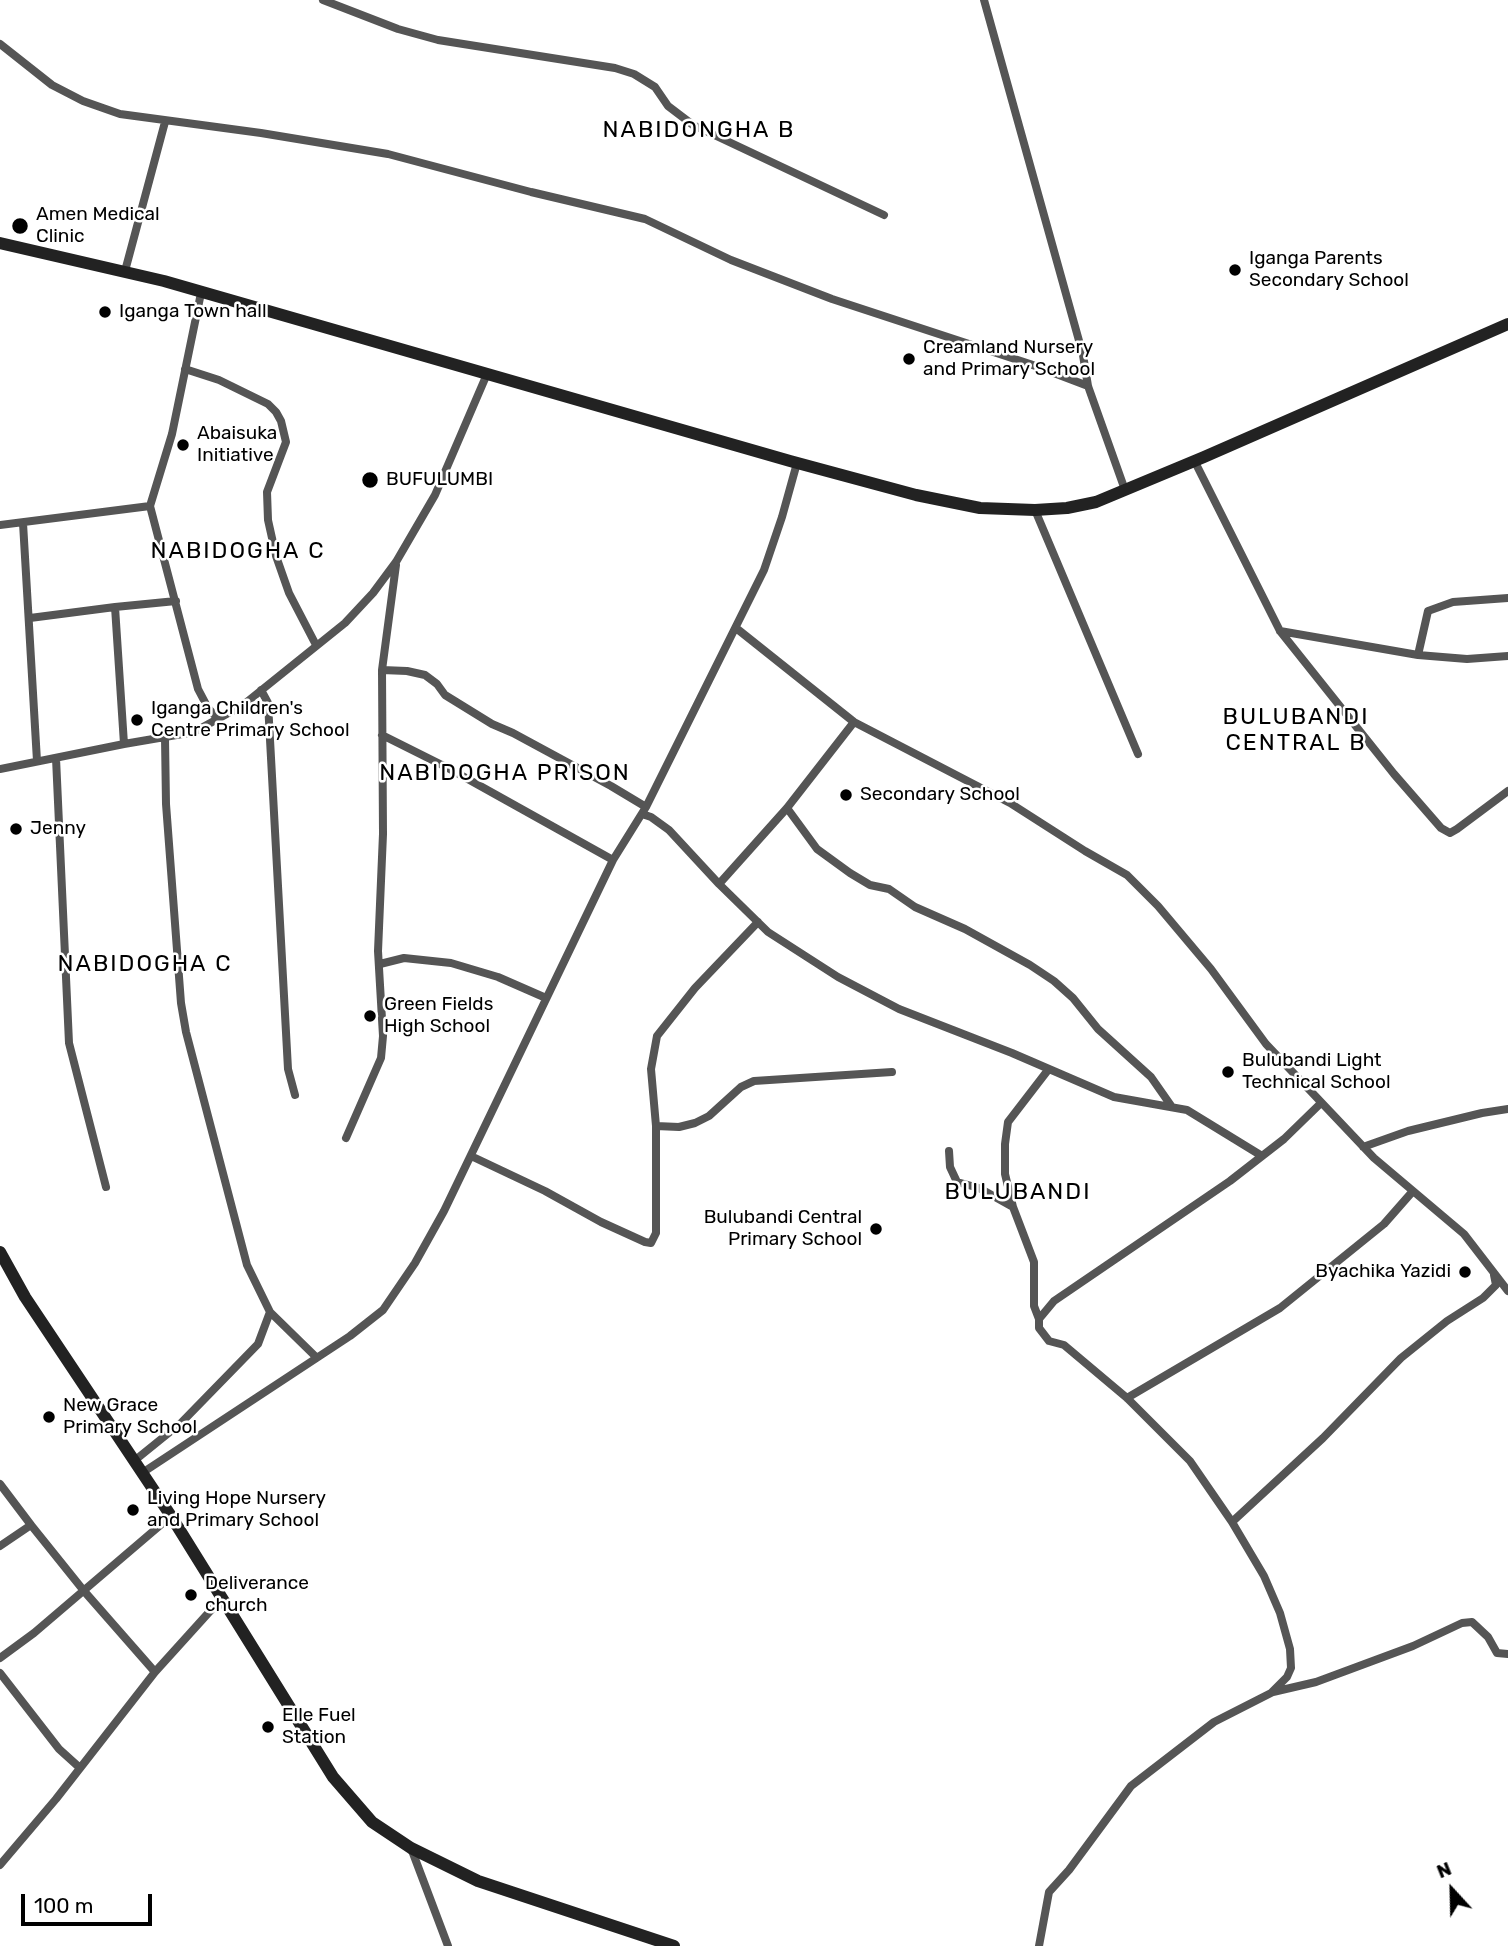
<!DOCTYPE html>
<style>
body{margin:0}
#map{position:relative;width:1508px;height:1946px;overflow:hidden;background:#fff;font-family:Rubik,sans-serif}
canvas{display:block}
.north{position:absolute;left:1417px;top:1855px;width:70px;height:70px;-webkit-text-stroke:5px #fff;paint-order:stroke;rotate:338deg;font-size:19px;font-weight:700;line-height:28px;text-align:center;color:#000}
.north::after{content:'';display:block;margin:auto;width:24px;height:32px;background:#000;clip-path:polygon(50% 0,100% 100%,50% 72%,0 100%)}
.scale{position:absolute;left:21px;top:1894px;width:131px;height:32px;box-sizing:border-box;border:4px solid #000;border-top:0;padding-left:9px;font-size:21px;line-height:24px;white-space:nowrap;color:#000;-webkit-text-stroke:5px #fff;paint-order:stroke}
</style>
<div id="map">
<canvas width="1508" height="1946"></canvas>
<div class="north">N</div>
<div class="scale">100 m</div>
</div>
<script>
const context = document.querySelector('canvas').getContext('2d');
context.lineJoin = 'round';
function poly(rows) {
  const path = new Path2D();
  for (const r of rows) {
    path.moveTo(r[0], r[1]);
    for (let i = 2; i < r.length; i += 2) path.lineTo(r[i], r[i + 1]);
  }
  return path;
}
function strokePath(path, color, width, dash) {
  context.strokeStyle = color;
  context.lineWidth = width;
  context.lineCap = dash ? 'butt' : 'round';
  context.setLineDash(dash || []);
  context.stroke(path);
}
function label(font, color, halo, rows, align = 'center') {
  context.font = font + ' Rubik,sans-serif';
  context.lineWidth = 5;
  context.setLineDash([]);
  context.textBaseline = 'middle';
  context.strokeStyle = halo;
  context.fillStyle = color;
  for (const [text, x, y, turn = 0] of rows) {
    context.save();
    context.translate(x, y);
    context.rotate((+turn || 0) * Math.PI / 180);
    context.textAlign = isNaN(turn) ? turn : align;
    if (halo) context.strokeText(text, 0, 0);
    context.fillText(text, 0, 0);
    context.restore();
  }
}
const street = poly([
 [323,0,398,29,438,40,615,68,634,74,655,87,668,106,693,125,884,215],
 [984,0,1083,355,1088,386,1125,490],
 [0,44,52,85,83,101,120,114,261,133,388,154,531,192,645,219,731,260,832,299,1030,364,1088,386],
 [125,271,165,122],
 [201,293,172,434,150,506,198,689,208,708,218,719],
 [185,369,219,380,268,404,276,412,281,421,286,442,267,492,268,520,276,556,289,593,316,645],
 [1194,460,1280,631,1394,774,1441,828,1450,833,1457,829,1508,791],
 [1035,510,1138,754],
 [23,523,37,761],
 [0,525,150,506],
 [115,607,124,744],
 [30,618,115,607,176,601],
 [736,628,854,722,1010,803,1085,851,1127,875,1158,906,1211,969,1266,1044,1374,1158,1464,1234,1508,1291],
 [1280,631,1418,655,1467,659,1508,656],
 [1418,655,1428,611,1453,602,1508,598],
 [382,670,407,671,425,675,437,684,445,695,492,724,513,733,611,786,646,807],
 [261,690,268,703,288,1069,295,1095],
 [382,735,448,768,613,860],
 [56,758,69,1043,106,1187],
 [0,769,124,744,194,732,243,705,345,623,373,593,396,562,435,495,487,374],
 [787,808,817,849,850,873,870,885,889,889,915,907,965,929,1030,965,1054,981,1073,998,1098,1029,1151,1077,1172,1107],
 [642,814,651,817,669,830,719,884,768,932,838,977,899,1009,1012,1053,1114,1097,1187,1110,1262,1156],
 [719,884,787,808,854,722],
 [380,964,404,958,451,963,498,977,546,998],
 [656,1126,679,1127,695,1123,709,1116,741,1087,754,1081,892,1072],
 [346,1138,381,1058,383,1036,378,951,383,834,382,670,396,565],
 [1363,1147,1408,1131,1482,1113,1508,1109],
 [949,1151,950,1167,957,1182,979,1188,1013,1207,1034,1262,1034,1306,1039,1319],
 [471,1156,545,1191,601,1222,645,1242,651,1243,656,1233,656,1126,651,1069,657,1036,695,988,758,922],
 [1013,1207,1005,1174,1005,1144,1008,1122,1048,1070],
 [270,1312,316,1357],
 [1127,1398,1280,1308,1384,1224,1413,1191],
 [134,1461,181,1423,258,1344,270,1312,247,1265,186,1032,181,1003,166,804,165,738],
 [142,1473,350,1336,383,1310,415,1263,444,1211,613,860,646,807,764,570,782,517,797,463],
 [0,1484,31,1525],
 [1232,1522,1323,1438,1401,1358,1447,1321,1483,1298,1496,1285,1494,1275],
 [0,1546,31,1525,84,1591,155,1672],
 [0,1658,34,1633,171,1516],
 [0,1673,59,1749,80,1768],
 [1273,1692,1316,1682,1413,1646,1462,1623,1472,1622,1488,1637,1497,1653,1508,1654],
 [411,1848,448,1946],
 [0,1865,56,1799,155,1672,221,1599],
 [1039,1946,1049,1892,1069,1870,1131,1786,1214,1722,1271,1693,1287,1677,1291,1668,1290,1649,1280,1613,1264,1576,1232,1522,1190,1461,1127,1398,1064,1345,1049,1341,1039,1328,1039,1319,1054,1301,1230,1181,1284,1139,1321,1103]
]);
const secondary = poly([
 [0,243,164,281,790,461,916,495,980,508,1035,510,1067,508,1096,502,1204,457,1508,324],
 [0,1252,25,1297,171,1516,333,1777,372,1822,411,1848,478,1881,674,1946]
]);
const markers = [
 [20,226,9,"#000"],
 [1235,270,7,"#000"],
 [105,312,7,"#000"],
 [909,359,7,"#000"],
 [183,445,7,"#000"],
 [370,480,9,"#000"],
 [137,720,7,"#000"],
 [846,795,7,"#000"],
 [16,829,7,"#000"],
 [370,1016,7,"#000"],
 [1228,1072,7,"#000"],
 [876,1229,7,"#000"],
 [1465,1272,7,"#000"],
 [49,1417,7,"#000"],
 [133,1510,7,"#000"],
 [191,1595,7,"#000"],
 [268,1727,7,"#000"]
];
const poiNames = [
 ["Amen Medical",36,215],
 ["Clinic",36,237],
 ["Iganga Parents",1249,259],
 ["Secondary School",1249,281],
 ["Iganga Town hall",119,312],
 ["Creamland Nursery",923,348],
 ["and Primary School",923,370],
 ["Abaisuka",197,434],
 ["Initiative",197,456],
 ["BUFULUMBI",386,480],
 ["Iganga Children's",151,709],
 ["Centre Primary School",151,731],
 ["Secondary School",860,795],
 ["Jenny",30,829],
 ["Green Fields",384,1005],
 ["High School",384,1027],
 ["Bulubandi Light",1242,1061],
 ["Technical School",1242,1083],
 ["Bulubandi Central",862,1218,"right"],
 ["Primary School",862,1240,"right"],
 ["Byachika Yazidi",1451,1272,"right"],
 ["New Grace",63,1406],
 ["Primary School",63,1428],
 ["Living Hope Nursery",147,1499],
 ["and Primary School",147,1521],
 ["Deliverance",205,1584],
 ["church",205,1606],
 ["Elle Fuel",282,1716],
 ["Station",282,1738]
];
const quarterNames = [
 ["NABIDONGHA B",699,130],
 ["NABIDOGHA C",238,551],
 ["BULUBANDI",1296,717],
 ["CENTRAL B",1296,743],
 ["NABIDOGHA PRISON",505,773],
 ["NABIDOGHA C",145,964],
 ["BULUBANDI",1018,1192]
];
strokePath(street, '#555', 8);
strokePath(secondary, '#222', 12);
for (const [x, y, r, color] of markers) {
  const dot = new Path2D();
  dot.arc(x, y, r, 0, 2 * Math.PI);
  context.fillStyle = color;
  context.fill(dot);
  strokePath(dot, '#fff', 2.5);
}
label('19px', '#000', '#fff', poiNames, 'left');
context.letterSpacing = '2px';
label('23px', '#000', '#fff', quarterNames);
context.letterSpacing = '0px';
</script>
